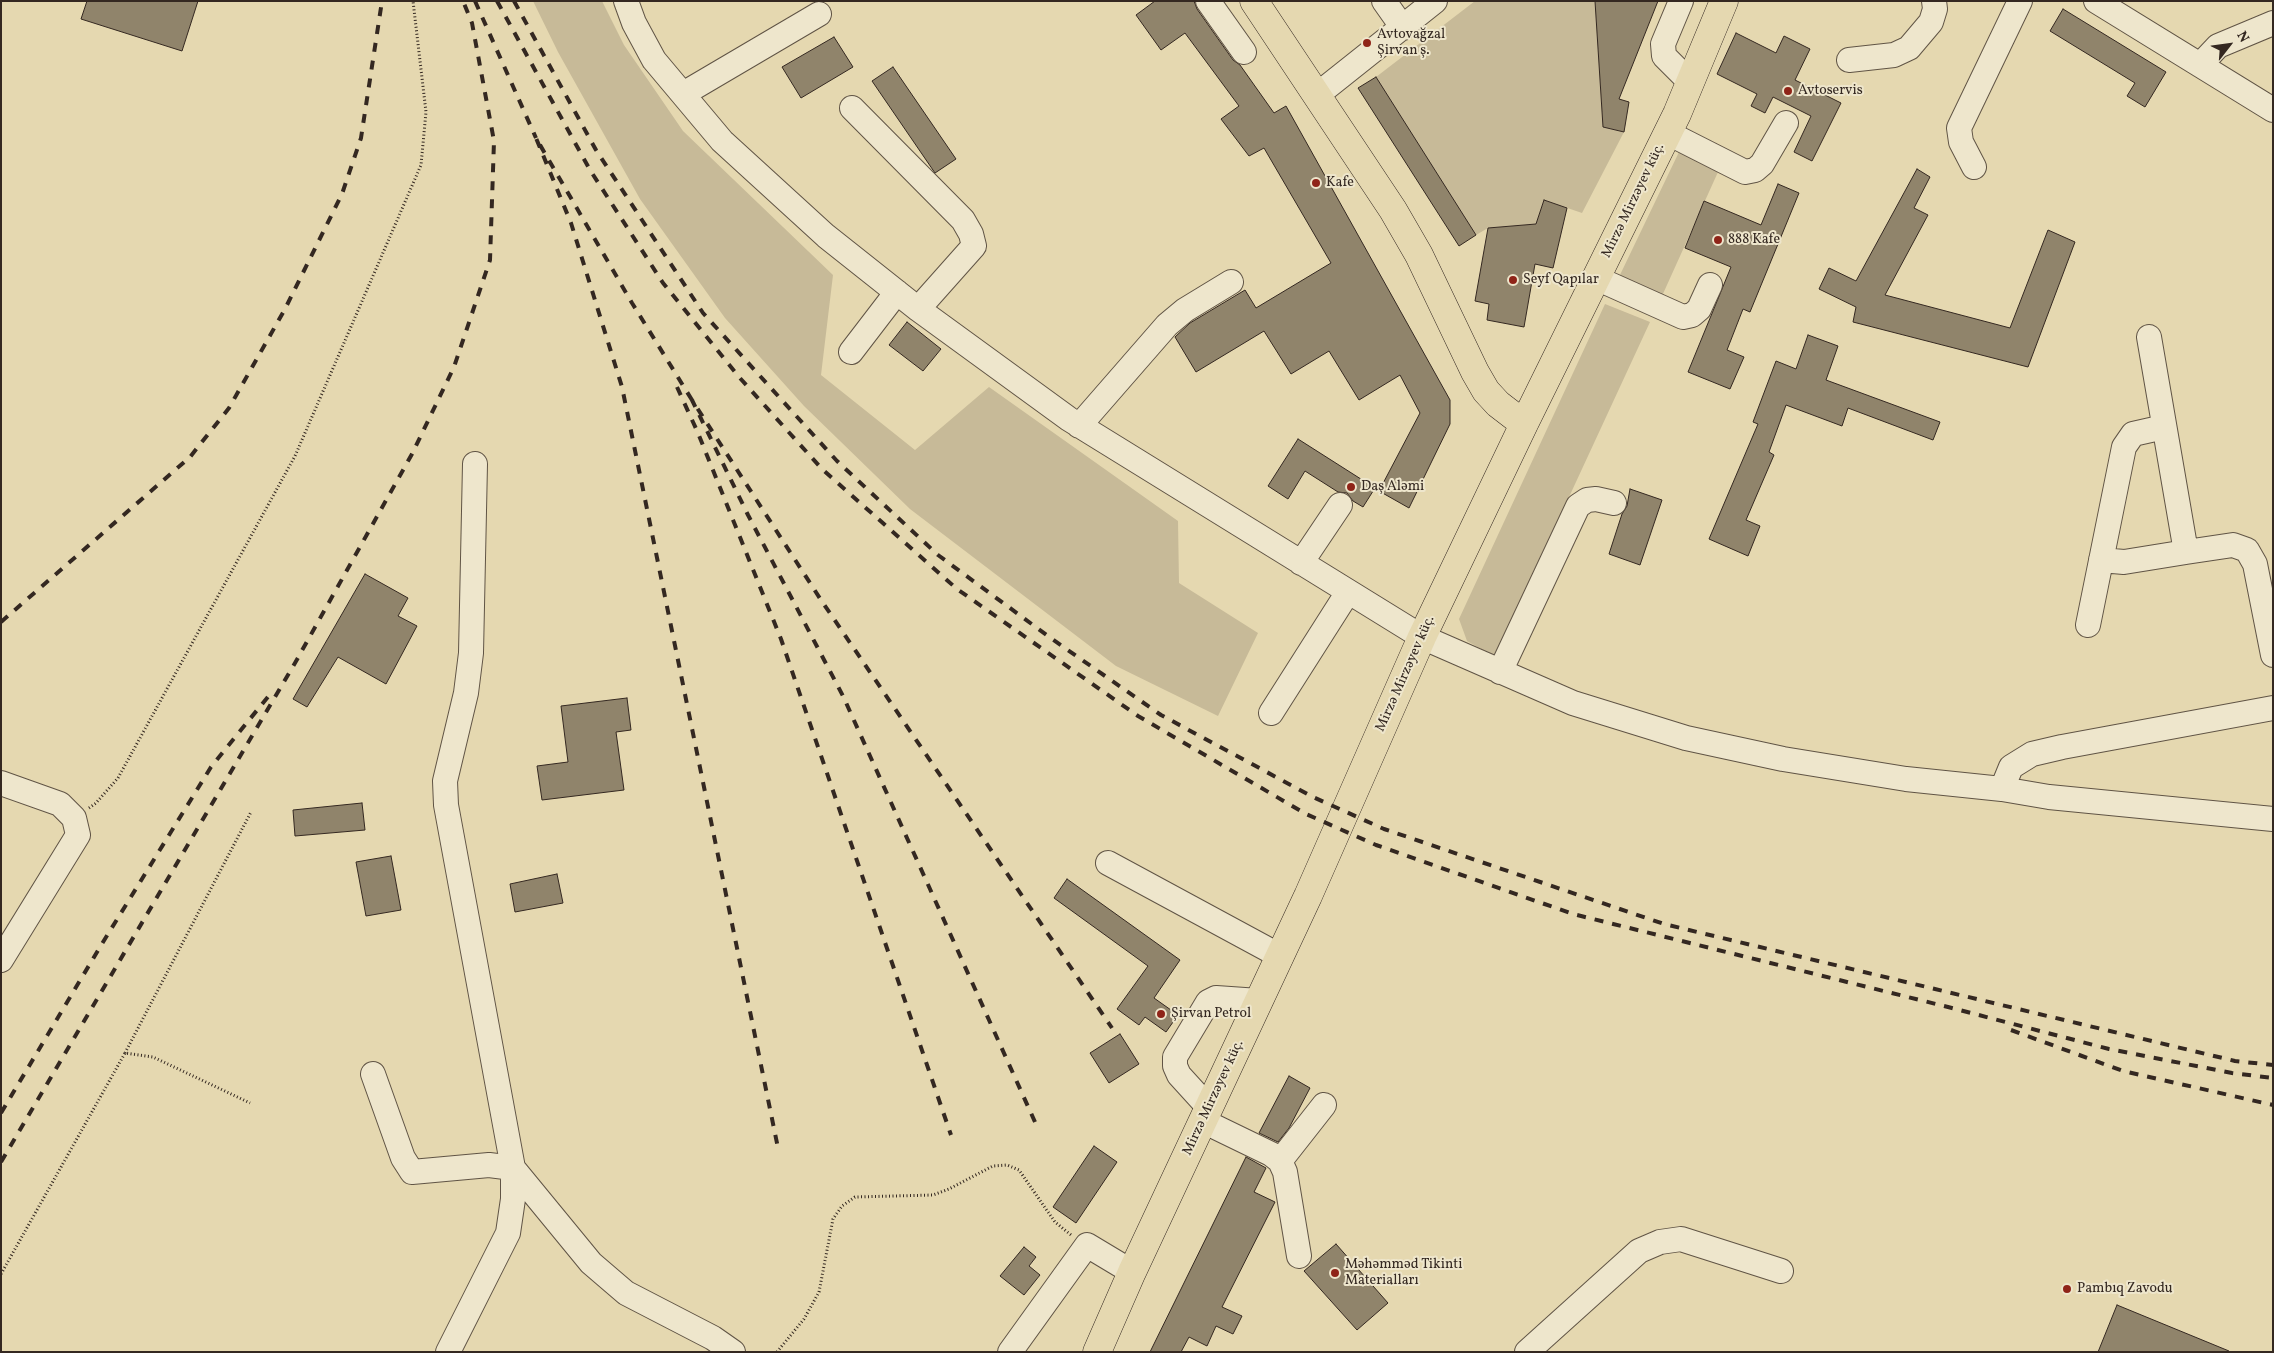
<!DOCTYPE html>
<meta charset="utf-8">
<style>
body{margin:0}
#map{position:relative;width:2274px;height:1353px;overflow:hidden;background:#e5d8b0;font-family:Vollkorn,serif}
canvas{display:block}
.frame{position:absolute;inset:0;border:2px solid #342821;pointer-events:none}
.north{position:absolute;left:2204px;top:20px;width:50px;height:50px;-webkit-text-stroke:4px #eee6cc;paint-order:stroke;rotate:60deg;font-size:14px;font-weight:700;line-height:20px;text-align:center;color:#342821}
.north::after{content:'';display:block;margin:auto;width:18px;height:22px;background:#342821;clip-path:polygon(50% 0,100% 100%,50% 72%,0 100%)}
</style>
<div id="map">
<canvas width="2274" height="1353"></canvas>
<div class="frame"></div>
<div class="north">N</div>
</div>
<script>
const context = document.querySelector('canvas').getContext('2d');
context.lineJoin = 'round';
function fillPath(path, color) {
  context.fillStyle = color;
  context.fill(path, 'evenodd');
}
function poly(rows) {
  const path = new Path2D();
  for (const r of rows) {
    path.moveTo(r[0], r[1]);
    for (let i = 2; i < r.length; i += 2) path.lineTo(r[i], r[i + 1]);
  }
  return path;
}
function strokePath(path, color, width, dash) {
  context.strokeStyle = color;
  context.lineWidth = width;
  context.lineCap = dash ? 'butt' : 'round';
  context.setLineDash(dash || []);
  context.stroke(path);
}
function label(font, color, halo, rows, align = 'center') {
  context.font = font + ' Vollkorn,serif';
  context.lineWidth = 4;
  context.setLineDash([]);
  context.textBaseline = 'middle';
  context.strokeStyle = halo;
  context.fillStyle = color;
  for (const [text, x, y, turn = 0] of rows) {
    context.save();
    context.translate(x, y);
    context.rotate((+turn || 0) * Math.PI / 180);
    context.textAlign = isNaN(turn) ? turn : align;
    if (halo) context.strokeText(text, 0, 0);
    context.fillText(text, 0, 0);
    context.restore();
  }
}
const green = poly([
 [533,1,602,1,624,45,683,131,833,275,821,375,915,450,989,387,1178,521,1179,583,1258,633,1218,716,1116,666,910,509,804,406,725,318,640,199,558,52],
 [1475,1,1595,1,1603,127,1624,132,1582,213,1544,200,1536,224,1488,228,1476,235,1376,77],
 [1679,152,1718,172,1662,296,1619,277],
 [1605,304,1650,322,1495,657,1467,641,1459,619]
]);
const building = poly([
 [87,1,198,1,182,51,81,19,87,1],
 [1155,1,1194,1,1197,9,1233,60,1240,65,1274,113,1286,106,1450,400,1450,424,1409,508,1379,491,1420,413,1400,375,1359,400,1329,351,1291,374,1264,331,1196,372,1175,337,1190,323,1245,290,1256,308,1331,263,1264,148,1249,156,1221,119,1239,106,1185,33,1161,50,1136,15,1155,1],
 [1595,1,1658,1,1619,99,1629,102,1624,132,1603,127,1595,1],
 [2063,9,2166,72,2145,107,2127,96,2135,83,2050,31,2063,9],
 [1736,33,1776,53,1784,36,1810,49,1795,80,1841,103,1812,161,1794,152,1811,116,1773,97,1765,113,1751,106,1757,94,1717,74,1736,33],
 [834,37,853,67,801,98,782,67,834,37],
 [893,67,956,159,935,173,872,81,893,67],
 [1376,77,1476,235,1459,246,1358,88,1376,77],
 [1917,169,1930,177,1914,208,1928,215,1885,295,2010,328,2048,230,2075,242,2028,367,1853,322,1856,307,1819,289,1829,268,1856,281,1917,169],
 [1778,184,1799,193,1750,312,1743,309,1727,350,1744,357,1730,389,1688,372,1731,267,1685,248,1704,201,1761,225,1778,184],
 [1544,200,1567,208,1553,268,1535,264,1524,327,1487,320,1489,304,1475,301,1488,228,1536,224,1544,200],
 [907,322,941,349,923,371,889,345,907,322],
 [1808,335,1838,346,1826,380,1940,422,1933,440,1848,408,1842,426,1786,405,1769,452,1774,455,1746,520,1760,526,1748,556,1709,539,1758,424,1753,422,1776,361,1796,369,1808,335],
 [1298,439,1375,488,1363,507,1353,501,1347,493,1338,492,1305,471,1288,499,1268,486,1298,439],
 [1630,489,1662,500,1640,565,1609,554,1622,514,1627,506,1630,489],
 [365,574,408,598,398,616,417,626,386,684,338,657,307,707,293,699,365,574],
 [627,698,631,730,616,732,624,790,542,800,537,766,568,762,561,706,627,698],
 [362,803,365,830,295,836,293,810,362,803],
 [391,856,401,910,366,916,356,862,391,856],
 [557,874,563,903,515,912,510,884,557,874],
 [1067,879,1180,960,1154,998,1178,1015,1166,1032,1145,1017,1139,1025,1117,1009,1148,966,1054,898,1067,879],
 [1120,1034,1139,1064,1109,1083,1090,1053,1120,1034],
 [1289,1076,1310,1088,1289,1128,1278,1142,1259,1133,1289,1076],
 [1094,1146,1117,1162,1076,1223,1053,1207,1094,1146],
 [1246,1157,1266,1168,1254,1192,1275,1202,1222,1307,1242,1316,1233,1334,1216,1326,1207,1346,1189,1337,1181,1352,1150,1352,1246,1157],
 [1336,1244,1388,1303,1357,1330,1304,1271,1336,1244],
 [1024,1247,1036,1257,1029,1266,1040,1275,1024,1295,1000,1276,1024,1247],
 [2117,1305,2229,1351,2229,1352,2098,1352,2117,1305]
]);
const path = poly([
 [89,808,96,803,118,778,295,456,421,165,426,112,413,1],
 [125,1053,251,812],
 [1,1274,125,1053,153,1057,250,1103],
 [777,1352,804,1319,819,1292,833,1219,842,1206,855,1197,933,1195,949,1189,993,1166,1007,1165,1019,1170,1055,1222,1071,1235]
]);
const minor = poly([
 [626,1,634,23,654,60,722,141,826,236,918,309,1069,419,1422,637,1573,703,1686,738,1783,759,1906,779,2002,789,2049,797,2273,819],
 [1208,1,1244,52],
 [1384,1,1403,28],
 [1681,1,1663,44,1664,56,1690,82],
 [2096,1,2273,110],
 [1849,60,1894,55,1909,48,1931,22,1935,9,1934,1],
 [2200,65,2218,46,2273,23],
 [683,94,819,14],
 [1317,95,1435,1],
 [852,108,963,220,971,234,974,246,918,309],
 [1668,133,1745,172,1755,170,1762,164,1786,123],
 [1974,167,1961,142,1959,128,2020,1],
 [1596,278,1683,317,1692,315,1699,309,1710,285],
 [2149,337,2186,552,2233,545,2247,550,2255,564,2273,655],
 [851,352,897,292],
 [1079,426,1167,325,1185,310,1231,282],
 [2101,560,2124,562,2186,552],
 [1301,563,1340,505],
 [2088,625,2124,447,2133,434,2164,427],
 [1500,672,1578,506,1587,500,1596,499,1614,503],
 [1271,713,1348,592],
 [1,783,60,804,74,818,78,835,1,960],
 [2002,789,2011,767,2032,754,2062,747,2273,708],
 [1108,863,1280,956],
 [373,1074,403,1158,412,1172,489,1165,513,1168,591,1263,626,1293,713,1338,733,1352],
 [1209,1108,1179,1075,1175,1066,1175,1057,1208,1002,1216,998,1259,1001],
 [1203,1121,1271,1154,1280,1161,1285,1172,1299,1256],
 [1280,1161,1324,1105],
 [448,1352,508,1233,513,1199,513,1168,446,805,445,781,466,693,471,653,475,464],
 [1010,1352,1087,1245,1132,1272],
 [1527,1352,1639,1251,1660,1242,1681,1239,1781,1271]
]);
const major = poly([
 [1254,1,1393,210,1419,255,1475,372,1486,391,1498,404,1524,424],
 [1097,1352,1132,1272,1308,896,1422,637,1524,424,1677,114,1724,1]
]);
const rail = poly([
 [475,1,536,138],
 [497,1,590,170,663,283,739,377,822,469,957,589,1138,716,1306,814,1376,845,1573,914,1948,1007,2109,1049,2232,1073,2273,1078],
 [514,1,596,150,703,313,837,461,938,555,1052,639,1161,715,1313,797,1384,829,1664,924,2235,1061,2273,1065],
 [677,387,698,433,781,639,951,1135],
 [692,400,632,303,536,138,571,223,622,387,778,1148],
 [1,622,190,457,229,408,285,309,342,194,361,138,382,1],
 [2011,1030,2123,1071,2273,1105],
 [1,1113,100,947,211,767,271,693],
 [1035,1122,843,696,748,515,692,400,821,600,1112,1028],
 [1,1162,295,663,412,454,454,367,490,260,494,141,472,23,463,1]
]);
const markers = [
 [1367,43,5,"#8f2418"],
 [1788,91,5,"#8f2418"],
 [1316,183,5,"#8f2418"],
 [1718,240,5,"#8f2418"],
 [1513,280,5,"#8f2418"],
 [1351,487,5,"#8f2418"],
 [1161,1014,5,"#8f2418"],
 [1335,1273,5,"#8f2418"],
 [2067,1289,5,"#8f2418"]
];
const poiNames = [
 ["Avtovağzal",1377,35],
 ["Şirvan ş.",1377,51],
 ["Avtoservis",1798,91],
 ["Kafe",1326,183],
 ["888 Kafe",1728,240],
 ["Seyf Qapılar",1523,280],
 ["Daş Aləmi",1361,487],
 ["Şirvan Petrol",1171,1014],
 ["Məhəmməd Tikinti",1345,1265],
 ["Materialları",1345,1281],
 ["Pambıq Zavodu",2077,1289]
];
const streetNames = [
 ["Mirzə Mirzəyev küç.",1634,201,-64],
 ["Mirzə Mirzəyev küç.",1406,674,-66],
 ["Mirzə Mirzəyev küç.",1214,1098,-65]
];
fillPath(green, '#c7ba98');
fillPath(building, '#90846b');
strokePath(building, '#342821', 1);
strokePath(minor, '#605445', 26);
strokePath(major, '#342821', 29);
strokePath(path, '#342821', 3, [1, 2.5]);
strokePath(minor, '#eee6cc', 24);
strokePath(major, '#e5d8b0', 28);
strokePath(rail, '#342821', 4, [9, 9]);
for (const [x, y, r, color] of markers) {
  const dot = new Path2D();
  dot.arc(x, y, r, 0, 2 * Math.PI);
  context.fillStyle = color;
  context.fill(dot);
  strokePath(dot, '#eee6cc', 2);
}
label('14px', '#342821', '#eee6cc', poiNames, 'left');
label('14px', '#342821', '#eee6cc', streetNames);
</script>
